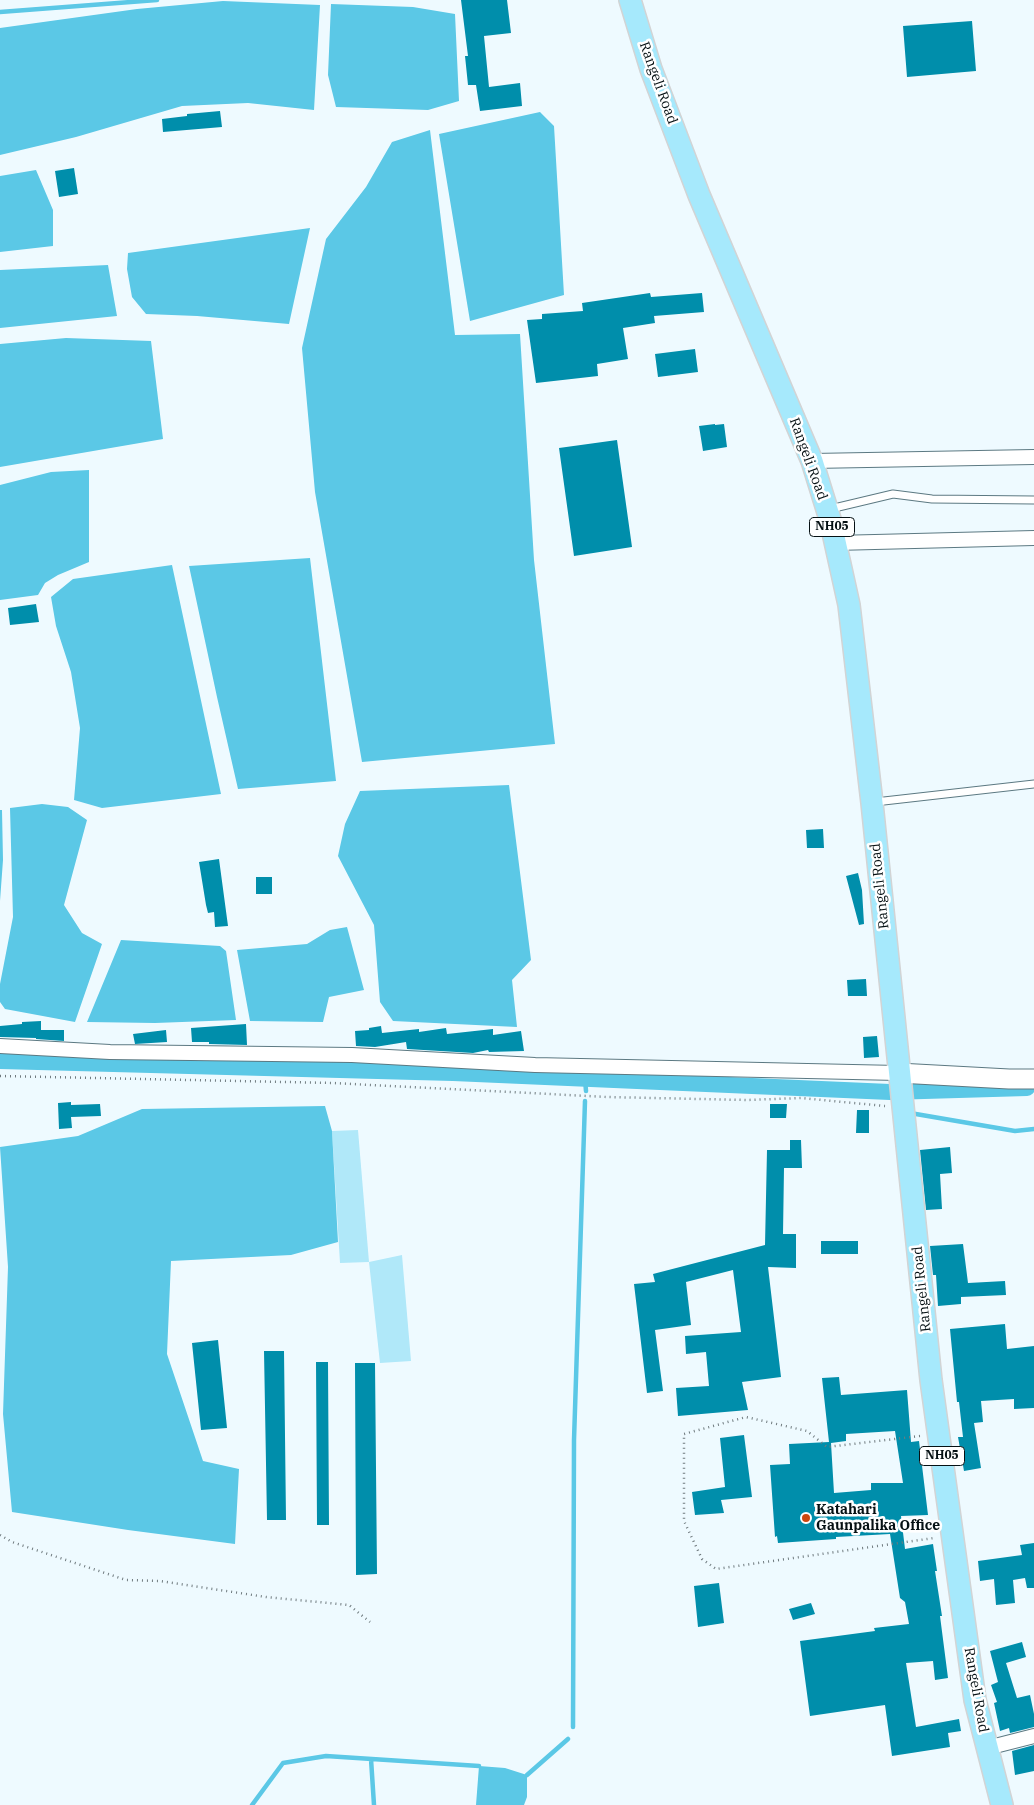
<!DOCTYPE html>
<style>
body{margin:0}
canvas{display:block;background:#eefaff}
</style>
<canvas width="1034" height="1805"></canvas>
<script>
const context = document.querySelector('canvas').getContext('2d');
context.lineJoin = 'round';
function fillPath(path, color) {
  context.fillStyle = color;
  context.fill(path, 'evenodd');
}
function poly(rows) {
  const path = new Path2D();
  for (const r of rows) {
    path.moveTo(r[0], r[1]);
    for (let i = 2; i < r.length; i += 2) path.lineTo(r[i], r[i + 1]);
  }
  return path;
}
function strokePath(path, color, width, dash) {
  context.strokeStyle = color;
  context.lineWidth = width;
  context.lineCap = dash ? 'butt' : 'round';
  context.setLineDash(dash || []);
  context.stroke(path);
}
function label(font, color, halo, rows, align = 'center') {
  context.font = font + ' "IBM Plex Serif",serif';
  context.lineWidth = 5;
  context.setLineDash([]);
  context.textBaseline = 'middle';
  context.strokeStyle = halo;
  context.fillStyle = color;
  for (const [text, x, y, turn = 0] of rows) {
    context.save();
    context.translate(x, y);
    context.rotate((+turn || 0) * Math.PI / 180);
    context.textAlign = isNaN(turn) ? turn : align;
    if (halo) context.strokeText(text, 0, 0);
    context.fillText(text, 0, 0);
    context.restore();
  }
}
const green = poly([
 [358,1130,369,1262,402,1255,411,1361,380,1363,369,1262,340,1263,332,1131]
]);
const water = poly([
 [223,1,320,5,314,110,248,103,182,106,76,137,0,155,0,28,137,9],
 [331,4,413,7,455,14,459,101,428,110,336,107,328,75],
 [540,112,554,126,564,295,470,321,439,134],
 [430,130,455,335,520,334,534,560,555,744,362,762,315,492,302,348,326,239,366,187,392,142],
 [36,170,53,210,53,246,0,252,0,176],
 [310,228,289,324,197,316,146,314,132,297,127,269,128,253],
 [108,265,117,316,0,328,0,270],
 [66,338,151,341,163,439,0,467,0,344],
 [89,470,89,562,58,575,45,583,38,595,0,600,0,485,51,472],
 [310,558,336,781,238,789,217,697,189,566],
 [172,565,221,794,102,808,74,800,80,728,71,672,56,626,51,597,73,579],
 [509,785,531,960,512,980,517,1027,393,1021,380,1002,374,925,338,856,345,824,360,791],
 [42,804,68,807,87,820,64,905,82,933,102,944,75,1022,5,1009,0,1002,0,984,13,917,10,808],
 [0,810,2,810,3,860,0,901],
 [347,927,364,990,329,997,323,1022,250,1021,237,950,307,944,330,930],
 [121,940,220,946,226,951,236,1020,155,1023,87,1022],
 [325,1106,332,1131,338,1242,291,1255,171,1261,167,1354,203,1461,239,1469,235,1544,128,1530,12,1512,3,1414,8,1267,0,1147,78,1136,142,1109],
 [479,1766,505,1768,527,1775,527,1797,524,1805,476,1805]
]);
const stream = poly([
 [0,12,157,0],
 [585,1079,586,1091],
 [910,1113,1015,1131,1034,1129],
 [573,1727,574,1440,585,1101],
 [371,1759,374,1805],
 [527,1775,568,1739],
 [252,1805,283,1763,326,1756,479,1766]
]);
const canal = poly([
 [0,1061,453,1073,890,1092,1027,1088]
]);
const building = poly([
 [461,0,507,0,511,33,484,36,489,87,520,83,522,106,480,111,476,85,468,85,465,56,468,56],
 [972,21,976,71,907,77,903,26],
 [220,111,222,127,163,132,162,119,187,116,187,114],
 [74,168,78,194,59,197,55,171],
 [650,293,651,297,702,293,704,312,654,316,655,323,623,328,628,359,597,364,598,376,536,383,527,320,542,319,542,314,583,311,582,303],
 [695,349,698,372,658,377,655,354],
 [715,424,715,425,724,424,727,447,703,451,699,426],
 [617,440,632,547,574,556,559,448],
 [36,604,39,622,10,625,8,608],
 [823,829,824,848,807,848,806,830],
 [219,859,228,926,215,927,214,912,208,913,206,905,199,862],
 [858,873,862,890,864,924,859,925,846,876],
 [256,877,272,877,272,894,256,894],
 [866,979,867,996,848,996,847,980],
 [41,1021,41,1030,64,1030,64,1041,36,1039,36,1038,0,1037,0,1026,22,1024,22,1022],
 [246,1024,247,1045,209,1044,209,1042,192,1042,191,1028],
 [381,1026,382,1033,419,1029,419,1032,446,1028,447,1034,493,1029,493,1035,521,1031,524,1051,489,1052,488,1050,473,1053,407,1049,406,1042,375,1047,356,1046,355,1031,369,1030,369,1028],
 [166,1030,167,1042,135,1044,133,1034],
 [877,1036,879,1057,864,1058,863,1037],
 [71,1102,71,1105,100,1104,101,1116,71,1117,72,1128,59,1129,58,1103],
 [770,1104,787,1104,786,1118,770,1118],
 [857,1110,869,1110,869,1133,856,1133],
 [790,1140,801,1140,802,1168,784,1168,783,1234,796,1234,796,1268,768,1267,781,1377,742,1382,748,1410,678,1416,676,1388,709,1386,706,1352,686,1354,685,1336,741,1332,733,1270,686,1282,691,1325,655,1330,663,1391,647,1393,634,1284,655,1282,653,1274,765,1245,767,1150,790,1150],
 [950,1147,952,1173,940,1174,942,1209,926,1210,920,1150],
 [821,1241,858,1241,858,1254,821,1254],
 [963,1244,968,1283,1005,1281,1006,1295,961,1297,961,1304,938,1306,936,1275,933,1275,930,1246],
 [1005,1324,1007,1349,1034,1346,1034,1408,1014,1409,1014,1399,981,1401,983,1422,974,1423,981,1468,964,1471,958,1437,963,1437,959,1402,957,1402,950,1329],
 [218,1340,227,1428,201,1430,192,1343],
 [264,1351,284,1351,286,1520,267,1520],
 [316,1362,328,1362,329,1525,317,1525],
 [355,1363,375,1363,377,1574,356,1575],
 [839,1377,841,1395,907,1390,911,1442,919,1441,928,1515,901,1516,905,1549,933,1544,937,1571,935,1571,942,1616,940,1616,948,1678,935,1680,933,1661,906,1663,916,1727,959,1719,961,1731,948,1733,950,1747,892,1756,885,1705,810,1716,800,1641,875,1631,874,1628,909,1624,905,1602,900,1598,890,1534,836,1537,836,1539,778,1543,777,1536,775,1537,770,1465,790,1464,789,1444,829,1442,822,1378],
 [895,1431,903,1483,871,1483,871,1490,834,1493,831,1443,846,1441,846,1434],
 [744,1435,752,1497,721,1500,724,1513,695,1515,692,1492,725,1487,720,1438],
 [1034,1543,1034,1588,1027,1588,1025,1578,1013,1580,1015,1603,996,1605,994,1579,980,1581,978,1561,1022,1555,1020,1545],
 [719,1583,724,1623,698,1627,694,1586],
 [811,1603,815,1614,793,1620,789,1609],
 [1022,1642,1026,1657,1006,1663,1017,1698,1030,1695,1034,1714,1034,1727,1010,1733,1009,1728,1000,1731,994,1703,997,1702,991,1685,998,1682,990,1651],
 [1034,1745,1034,1771,1015,1775,1012,1751]
]);
const path = poly([
 [0,1076,333,1083,607,1097,747,1100,801,1098,885,1106],
 [920,1436,827,1447,807,1431,746,1417,684,1434,684,1521,702,1559,716,1569,934,1538],
 [0,1535,12,1542,126,1580,160,1581,266,1597,349,1605,370,1622]
]);
const lane = poly([
 [830,509,893,494,932,499,1034,500],
 [875,802,1034,784]
]);
const street = poly([
 [812,461,1034,457],
 [835,543,1034,538],
 [0,1046,110,1052,352,1055,535,1065,898,1073],
 [987,1748,1034,1736]
]);
const secondary = poly([
 [898,1073,1009,1079,1034,1079]
]);
const primary = poly([
 [630,0,651,69,699,195,812,461,830,519,849,605,872,803,931,1380,975,1700,1002,1805]
]);
const markers = [
 [806,1518,5,"#cc460e"]
];
const shields = [
 [832,527,45],
 [942,1456,45]
];
const shieldNames = [
 ["NH05",832,527],
 ["NH05",942,1456]
];
const streetNames = [
 ["Rangeli Road",658,83,70],
 ["Rangeli Road",808,459,70],
 ["Rangeli Road",880,886,-96],
 ["Rangeli Road",922,1289,-96],
 ["Rangeli Road",976,1690,80]
];
const poiNames = [
 ["Katahari",816,1510],
 ["Gaunpalika Office",816,1526]
];
fillPath(green, '#b0e8f9');
fillPath(water, '#5bc8e6');
strokePath(stream, '#5bc8e6', 4.5);
strokePath(canal, '#5bc8e6', 16);
fillPath(building, '#008eab');
strokePath(lane, '#5c7982', 9);
strokePath(street, '#5c7982', 16);
strokePath(secondary, '#5c7982', 21);
strokePath(primary, '#d2d4d5', 24);
strokePath(path, '#6f7a7e', 2.5, [1, 4]);
strokePath(lane, '#fff', 7);
strokePath(street, '#fff', 14);
strokePath(secondary, '#fff', 19);
strokePath(primary, '#a6e9fc', 21);
for (const [x, y, r, color] of markers) {
  const dot = new Path2D();
  dot.arc(x, y, r, 0, 2 * Math.PI);
  context.fillStyle = color;
  context.fill(dot);
  strokePath(dot, '#fff', 2);
}
for (const [x, y, w] of shields) {
  const box = new Path2D();
  box.roundRect(x - w / 2, y - 9.5, w, 19, 4);
  context.fillStyle = '#fff';
  context.fill(box);
  strokePath(box, '#061114', 1);
}
label('bold 12px', '#061114', null, shieldNames);
label('14px', '#061114', '#fff', streetNames);
label('bold 14px', '#061114', '#fff', poiNames, 'left');
</script>
